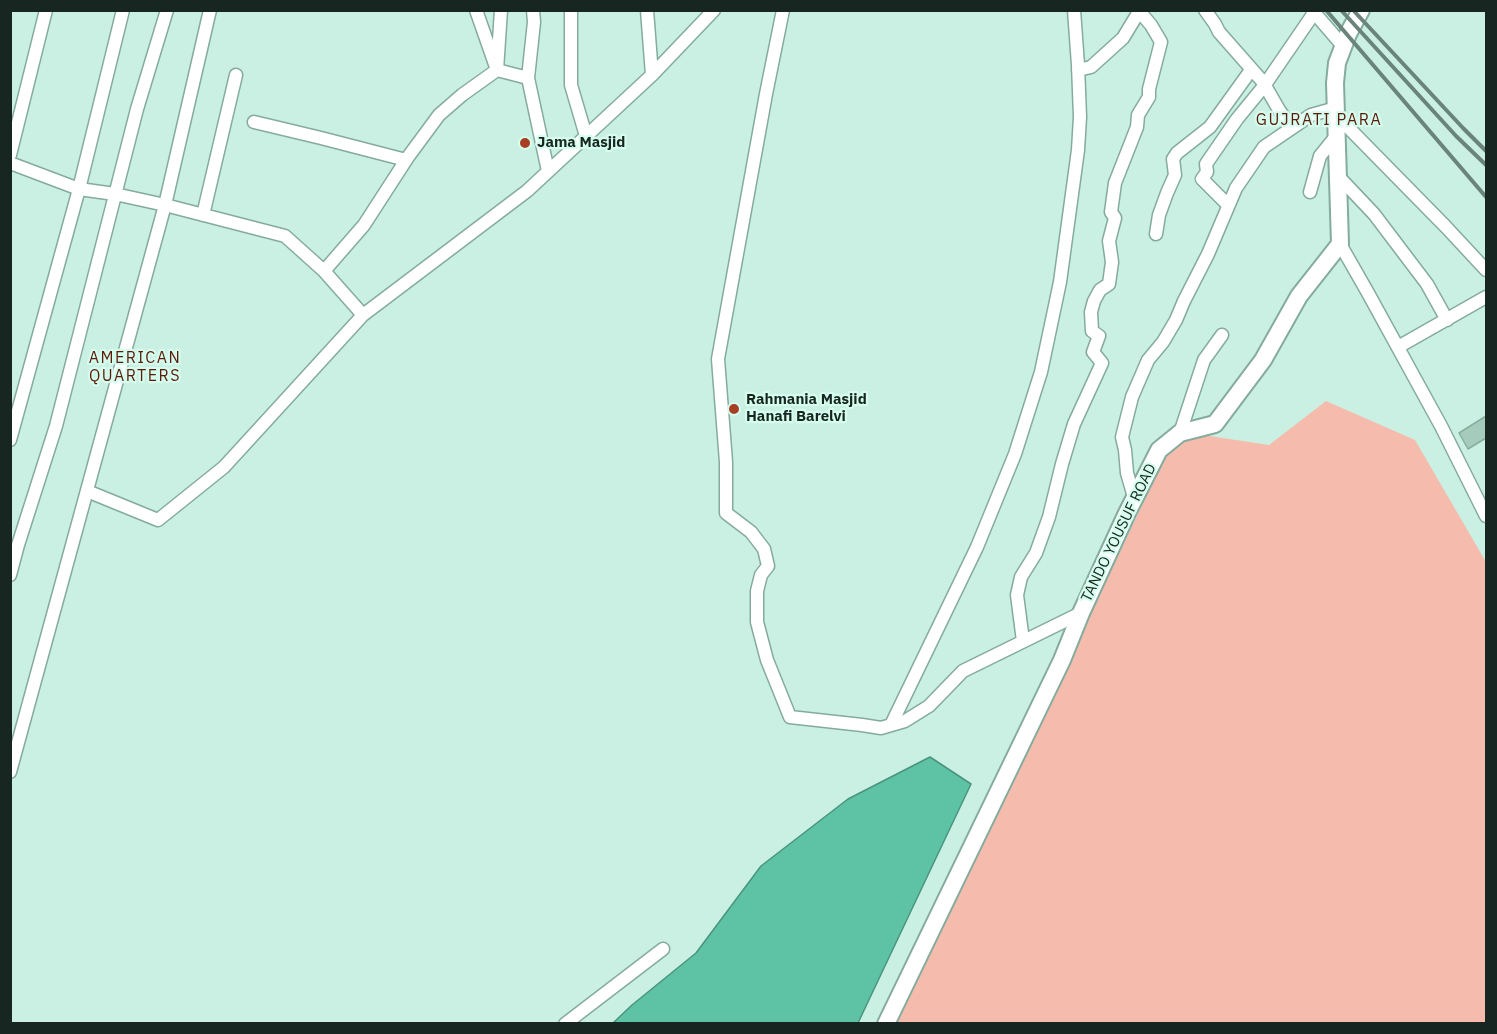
<!DOCTYPE html>
<style>
body{margin:0}
#map{position:relative;width:1497px;height:1034px;overflow:hidden;background:#c9f0e2;font-family:"IBM Plex Sans",sans-serif}
canvas{display:block}
.frame{position:absolute;inset:0;border:12px solid #172621;pointer-events:none}
</style>
<div id="map">
<canvas width="1497" height="1034"></canvas>
<div class="frame"></div>
</div>
<script>
const context = document.querySelector('canvas').getContext('2d');
context.lineJoin = 'round';
function fillPath(path, color) {
  context.fillStyle = color;
  context.fill(path, 'evenodd');
}
function poly(rows) {
  const path = new Path2D();
  for (const r of rows) {
    path.moveTo(r[0], r[1]);
    for (let i = 2; i < r.length; i += 2) path.lineTo(r[i], r[i + 1]);
  }
  return path;
}
function strokePath(path, color, width, dash) {
  context.strokeStyle = color;
  context.lineWidth = width;
  context.lineCap = dash ? 'butt' : 'round';
  context.setLineDash(dash || []);
  context.stroke(path);
}
function label(font, color, halo, rows, align = 'center') {
  context.font = font + ' "IBM Plex Sans",sans-serif';
  context.lineWidth = 4.5;
  context.setLineDash([]);
  context.textBaseline = 'middle';
  context.strokeStyle = halo;
  context.fillStyle = color;
  for (const [text, x, y, turn = 0] of rows) {
    context.save();
    context.translate(x, y);
    context.rotate((+turn || 0) * Math.PI / 180);
    context.textAlign = isNaN(turn) ? turn : align;
    if (halo) context.strokeText(text, 0, 0);
    context.fillText(text, 0, 0);
    context.restore();
  }
}
const green = poly([
 [1326,401,1415,440,1486,562,1486,1023,896,1024,1171,444,1203,435,1269,445]
]);
const water = poly([
 [930,757,971,784,858,1023,613,1023,632,1005,696,953,761,866,848,799,930,757]
]);
const building = poly([
 [1486,416,1486,438,1468,449,1459,433,1486,416]
]);
const street = poly([
 [476,10,497,70,528,78,548,171],
 [571,10,571,85,586,136],
 [647,10,652,75],
 [783,10,766,94,718,359,726,462,726,513,751,532,764,549,768,566,761,575,757,591,757,622,767,660,790,717,862,725,881,728,905,721,929,706,963,671,1081,613],
 [1205,10,1215,24,1219,32,1263,82,1279,110,1292,128],
 [1312,10,1343,46],
 [1078,70,1091,67,1123,38,1140,10],
 [528,78,534,22,533,10],
 [1336,115,1446,227,1486,270],
 [254,122,321,138,406,160],
 [10,155,46,10],
 [10,163,79,189,115,194,165,205,285,236,324,271,363,315],
 [1339,177,1374,214,1427,284,1447,320],
 [1310,192,1320,156,1337,135],
 [1228,205,1202,179,1207,172,1206,164,1237,119,1264,86,1314,13],
 [203,215,236,75],
 [1156,234,1159,215,1167,193,1175,175,1173,159,1177,153,1210,127,1251,70],
 [1340,244,1368,293,1441,426,1486,516],
 [324,271,364,225,408,157,439,115,462,95,497,70,501,10],
 [1398,347,1486,297],
 [1180,433,1204,360,1222,335],
 [10,440,79,189,123,10],
 [87,491,158,520,224,467,363,315,527,191,652,75,714,10],
 [1134,497,1127,473,1125,450,1122,437,1132,397,1148,360,1163,342,1176,320,1184,301,1208,254,1236,188,1264,147,1311,115,1336,108],
 [10,575,18,545,56,426,137,109,167,10],
 [1023,641,1017,595,1021,577,1036,553,1049,517,1062,464,1074,424,1102,363,1093,352,1099,336,1092,331,1091,312,1094,301,1100,290,1109,284,1112,262,1109,241,1115,218,1111,212,1115,183,1137,127,1138,115,1149,97,1149,89,1161,42,1151,25,1140,12],
 [891,725,977,547,1015,454,1041,372,1060,282,1078,150,1080,117,1078,65,1074,10],
 [10,772,165,205,210,10],
 [565,1024,663,949]
]);
const secondary = poly([
 [886,1024,1062,660,1081,613,1127,513,1159,450,1180,433,1215,424,1263,360,1299,296,1340,244,1335,83,1337,63,1348,34,1361,10]
]);
const rail = poly([
 [1326,10,1486,197],
 [1341,10,1456,136,1486,165],
 [1353,10,1463,128,1486,151]
]);
const markers = [
 [525,143,6,"#a83f23"],
 [734,409,6,"#a83f23"]
];
const poiNames = [
 ["Jama Masjid",537,143],
 ["Rahmania Masjid",746,400],
 ["Hanafi Barelvi",746,417]
];
const streetNames = [
 ["TANDO YOUSUF ROAD",1119,533,-64]
];
const neighbourhoodNames = [
 ["GUJRATI PARA",1319,120],
 ["AMERICAN",135,358],
 ["QUARTERS",135,376]
];
fillPath(green, '#f5bcad');
fillPath(water, '#5ec3a4');
strokePath(water, '#49947d', 1.5);
fillPath(building, '#a4cbbc');
strokePath(building, '#88aea0', 1.5);
strokePath(street, '#85ab9d', 15);
strokePath(secondary, '#85ab9d', 20);
strokePath(street, '#fff', 12);
strokePath(secondary, '#fff', 16);
strokePath(rail, '#6a847b', 4);
for (const [x, y, r, color] of markers) {
  const dot = new Path2D();
  dot.arc(x, y, r, 0, 2 * Math.PI);
  context.fillStyle = color;
  context.fill(dot);
  strokePath(dot, '#d6feef', 2);
}
label('bold 15px', '#172621', '#d6feef', poiNames, 'left');
label('15px', '#172621', '#d6feef', streetNames);
context.letterSpacing = '1.5px';
label('16px', '#5c1a08', '#d6feef', neighbourhoodNames);
context.letterSpacing = '0px';
</script>
